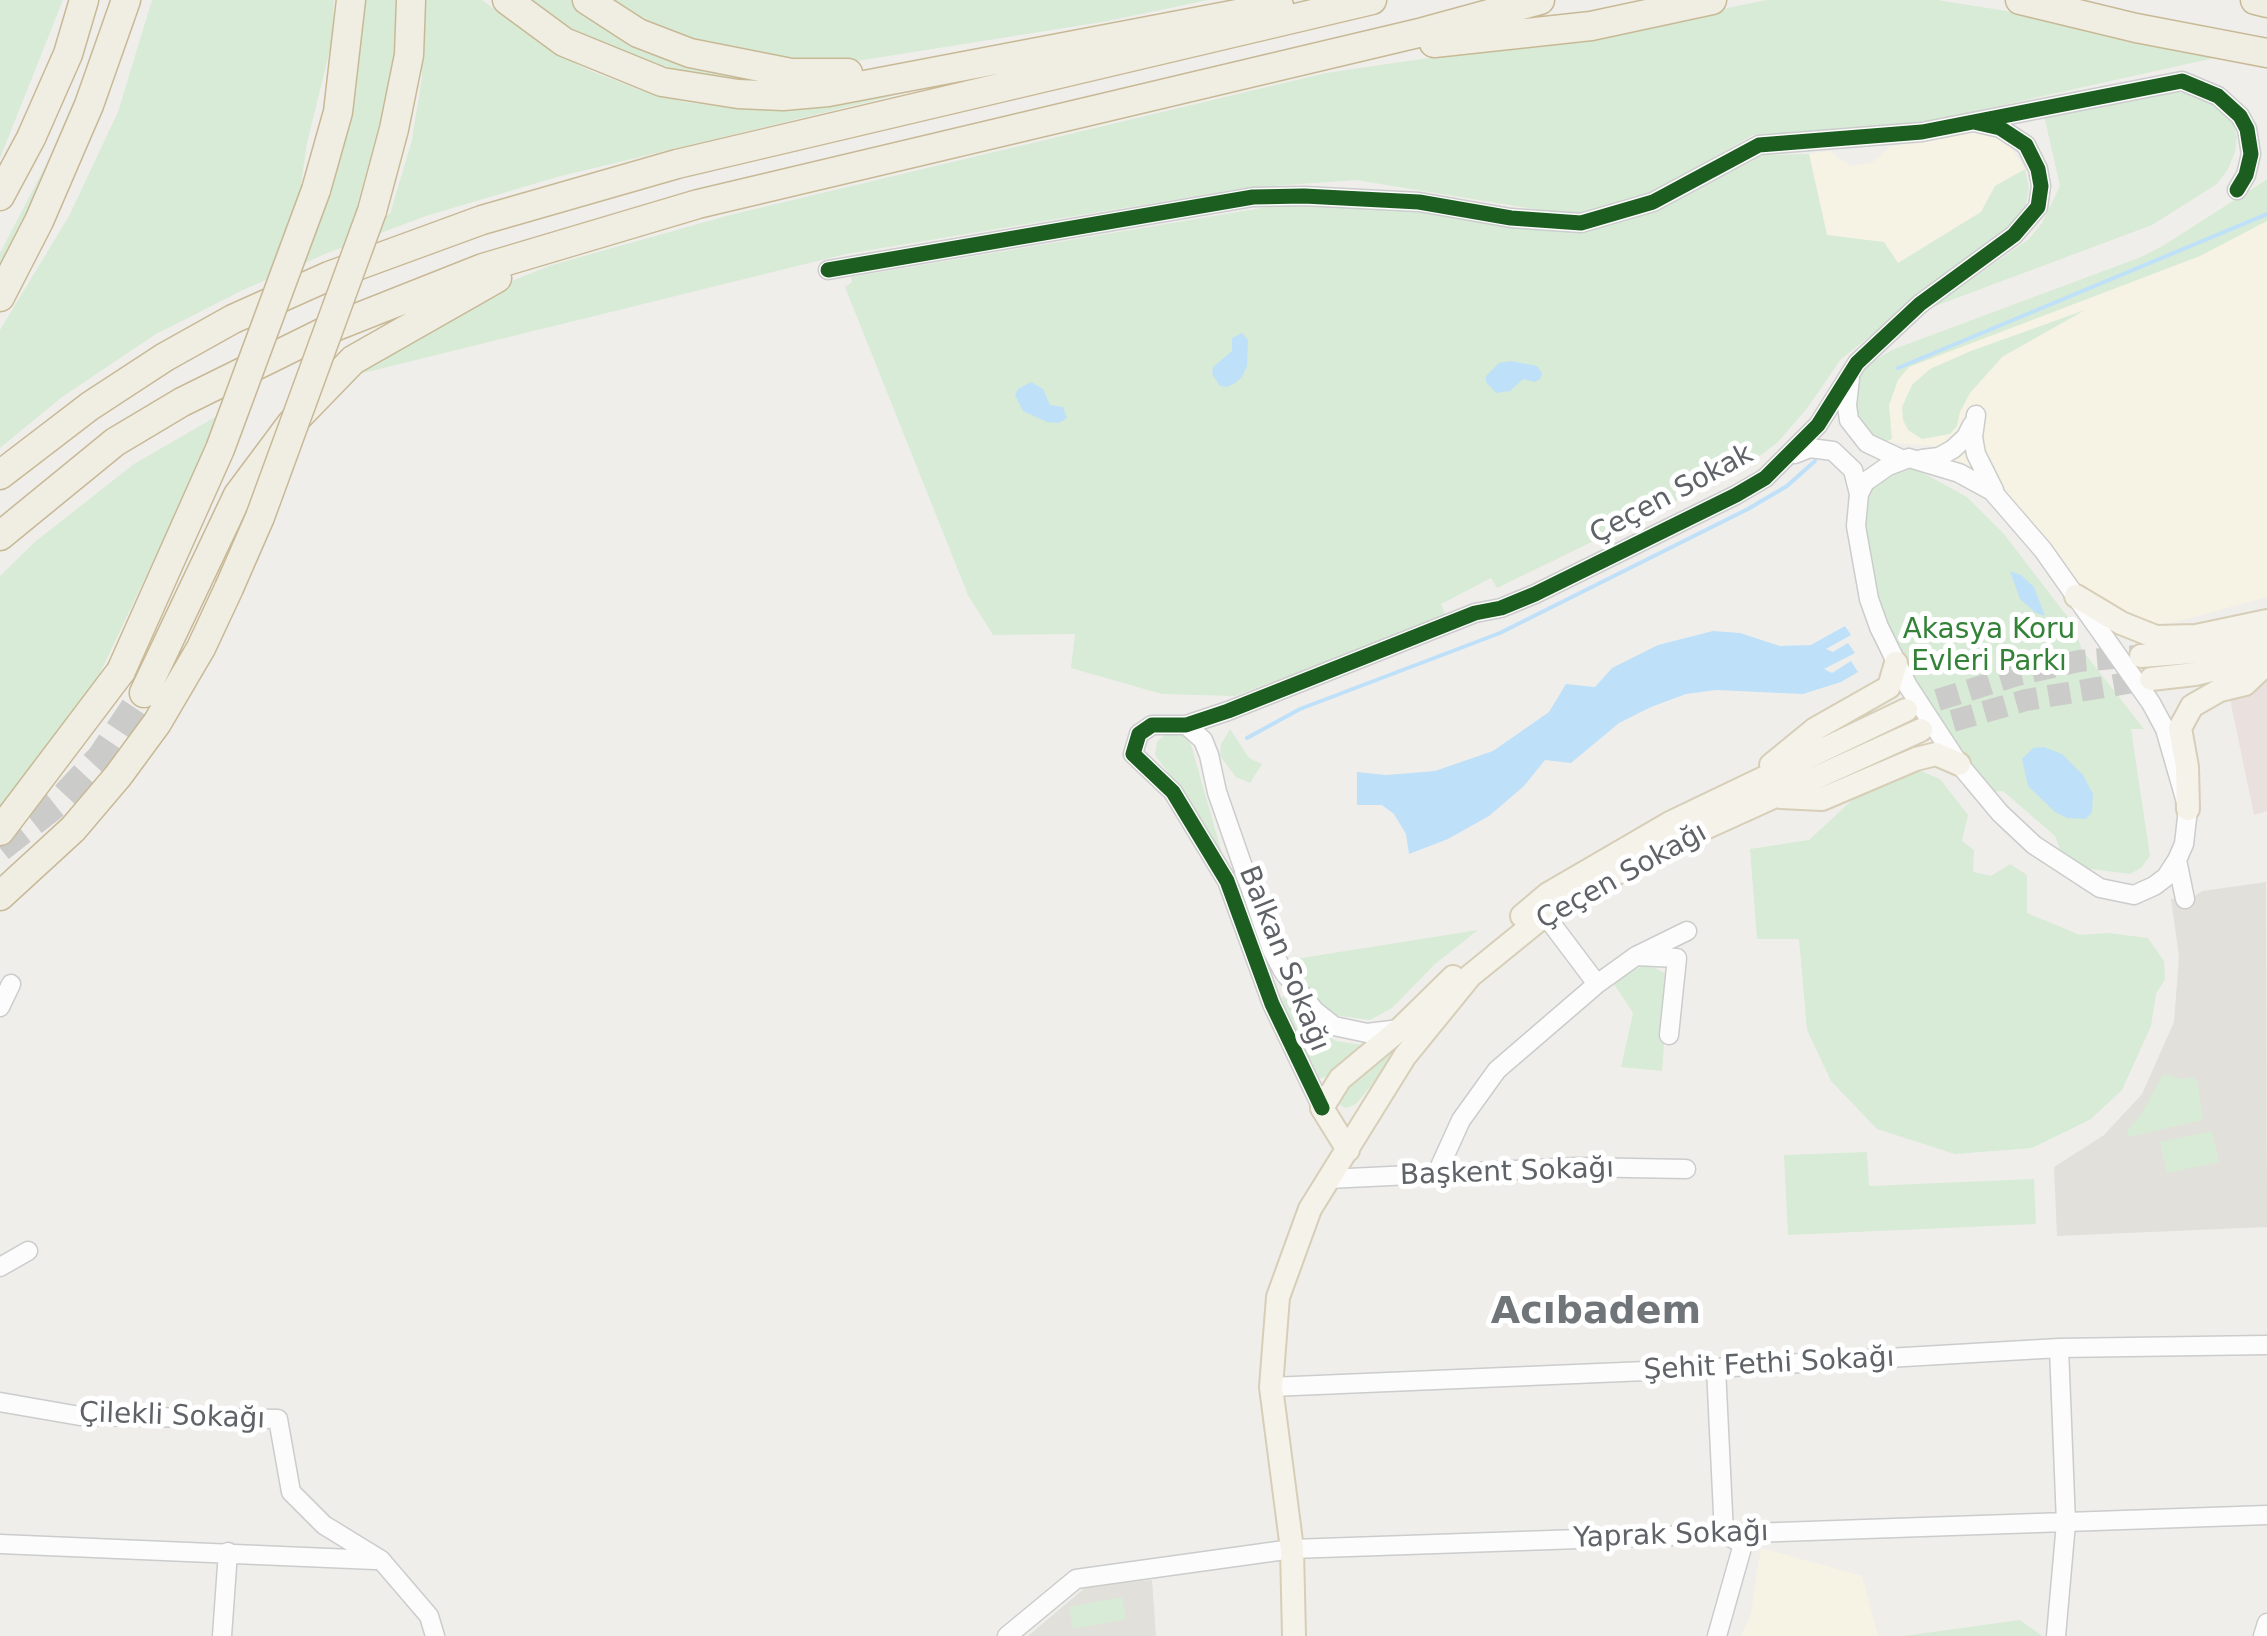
<!DOCTYPE html>
<meta charset="utf-8">
<style>
body{margin:0}
canvas{display:block;background:#efeeea}
</style>
<canvas width="2267" height="1636"></canvas>
<script>
const context = document.querySelector('canvas').getContext('2d');
context.lineJoin = 'round';
function fillPath(path, color) {
  context.fillStyle = color;
  context.fill(path, 'evenodd');
}
function poly(rows) {
  const path = new Path2D();
  for (const r of rows) {
    path.moveTo(r[0], r[1]);
    for (let i = 2; i < r.length; i += 2) path.lineTo(r[i], r[i + 1]);
  }
  return path;
}
function strokePath(path, color, width, dash) {
  context.strokeStyle = color;
  context.lineWidth = width;
  context.lineCap = dash ? 'butt' : 'round';
  context.setLineDash(dash || []);
  context.stroke(path);
}
function label(font, color, halo, rows, align = 'center') {
  context.font = font + ' "DejaVu Sans",sans-serif';
  context.lineWidth = 10;
  context.setLineDash([]);
  context.textBaseline = 'middle';
  context.strokeStyle = halo;
  context.fillStyle = color;
  for (const [text, x, y, turn = 0] of rows) {
    context.save();
    context.translate(x, y);
    context.rotate((+turn || 0) * Math.PI / 180);
    context.textAlign = isNaN(turn) ? turn : align;
    if (halo) context.strokeText(text, 0, 0);
    context.fillText(text, 0, 0);
    context.restore();
  }
}
const commercial = poly([
 [1979,129,2007,142,2025,169,1995,186,1981,212,1897,264,1827,235,1809,154,1830,151,1850,166,1872,163,1891,146],
 [2267,178,2267,597,2160,626,2147,626,2083,593,2000,487,1946,460,1935,446,1884,442,1894,349,2141,257,2164,245],
 [1761,1548,1862,1576,1878,1636,1741,1636,1751,1614]
]);
const education = poly([
 [2266,882,2267,1227,2057,1236,2054,1167,2104,1135,2142,1094,2174,1022,2179,956,2171,899,2192,898,2202,891],
 [1152,1580,1156,1636,1028,1636,1087,1586]
]);
const medical = poly([
 [2267,679,2267,811,2254,815,2230,699,2250,693]
]);
const green = poly([
 [0,0,63,0,0,158],
 [110,0,118,0,93,73,0,278,0,253,49,159,86,71],
 [152,0,334,0,332,41,307,143,301,184,328,193,355,98,363,0,397,0,395,66,357,206,382,217,390,214,412,140,422,77,422,0,482,0,554,53,591,71,640,90,685,102,738,109,789,109,897,95,557,177,426,216,325,254,243,290,156,334,62,397,0,448,0,330,69,216,118,112],
 [527,0,571,0,594,17,690,63,722,73,771,82,714,79,625,56,558,23],
 [603,0,1208,0,1108,21,857,61,811,64,678,39],
 [1767,0,1937,0,2051,18,2223,56,1918,124,1753,135,1648,195,1577,216,1356,180,1244,188,846,254,355,375,491,289,552,265,730,215,1326,73,1614,31],
 [2177,85,2217,103,2233,124,2237,137,2235,152,2228,169,2217,184,2152,225,1930,308,2029,239,2042,223,2060,186,2044,115],
 [1809,154,1827,235,1884,242,1898,263,1981,212,1995,186,2025,169,2029,188,2025,210,2012,225,1841,359,1808,407,1778,442,1744,468,1497,588,1491,578,1441,604,1446,616,1235,696,1162,694,1071,668,1075,634,993,635,968,595,845,287,852,282,851,277,1273,206,1418,209,1583,232,1656,211,1763,155],
 [2267,179,2267,221,2200,256,1909,367,1898,380,1889,405,1892,439,1884,442,1869,435,1856,415,1853,398,1857,378,1865,366,1894,349,2141,257,2164,245],
 [2085,310,2002,357,1970,393,1960,412,1957,426,1950,434,1922,439,1908,430,1903,420,1902,407,1912,385,1930,369,1971,351],
 [224,412,100,673,75,715,0,807,0,576,36,541,134,464],
 [1897,469,1916,469,1967,497,2004,534,2073,624,2082,650,2144,729,2131,729,2150,856,2141,868,2130,874,2076,867,2061,852,2055,836,2003,791,1992,792,1954,743,1922,694,1888,628,1867,564,1864,530,1868,494,1878,480],
 [1230,729,1249,758,1262,764,1250,783,1236,777,1220,756,1221,744],
 [1176,731,1187,736,1192,748,1225,864,1189,801,1155,755,1157,742,1166,733],
 [1919,770,1940,779,1968,815,1962,841,1974,850,1973,872,1991,876,2010,864,2027,875,2027,913,2080,935,2108,933,2148,938,2164,961,2165,979,2156,994,2151,1026,2122,1090,2091,1119,2032,1148,1955,1154,1877,1129,1831,1081,1807,1030,1799,939,1757,939,1750,849,1809,840,1860,793],
 [1478,930,1435,964,1392,1008,1370,1020,1333,1015,1283,961],
 [1647,964,1669,975,1662,1071,1621,1067,1633,1013,1612,981],
 [1283,996,1319,1030,1336,1041,1368,1046,1353,1060,1327,1077,1310,1080,1279,1000],
 [1444,996,1356,1104,1346,1108,1339,1104,1332,1097],
 [2163,1074,2182,1079,2192,1077,2197,1080,2203,1117,2199,1121,2128,1137,2127,1131,2142,1113],
 [2212,1131,2219,1162,2167,1173,2160,1142],
 [1867,1152,1869,1186,2034,1179,2036,1224,1788,1235,1784,1155],
 [1122,1597,1126,1619,1073,1629,1069,1607],
 [2020,1620,2042,1636,1904,1636]
]);
const water = poly([
 [1242,333,1248,340,1247,366,1242,377,1235,383,1227,387,1220,386,1212,374,1213,367,1232,351,1232,338],
 [1511,361,1537,366,1542,373,1540,379,1535,382,1523,379,1510,391,1496,393,1486,382,1486,376,1499,363],
 [1031,382,1043,389,1050,405,1063,407,1067,418,1059,423,1047,422,1023,411,1015,395,1018,389],
 [2010,571,2021,575,2034,587,2045,616,2036,613,2020,599],
 [1845,626,1851,635,1826,649,1833,652,1848,643,1855,653,1824,669,1832,673,1851,661,1858,672,1841,682,1803,694,1716,690,1686,694,1651,707,1619,723,1571,763,1545,760,1524,786,1489,816,1448,839,1409,854,1406,834,1394,814,1382,805,1357,805,1357,772,1386,775,1435,771,1493,751,1549,712,1566,684,1595,687,1612,668,1658,645,1713,631,1740,633,1780,646,1811,645],
 [2044,747,2062,754,2083,775,2093,794,2092,812,2086,819,2067,818,2055,812,2028,786,2022,759,2033,748]
]);
const stream = poly([
 [1898,368,2267,214],
 [1247,738,1300,709,1500,633,1748,509,1787,486,1815,461]
]);
const majorTunnel = poly([
 [1906,710,2017,675,2079,661,2138,656],
 [1921,730,2026,700,2151,679]
]);
const highwayTunnel = poly([
 [0,848,61,800,101,757,144,693]
]);
const minor = poly([
 [828,270,1253,197,1304,196,1419,202,1511,218,1581,223,1653,202,1759,145,1922,132,2182,81,2218,96,2240,116,2247,129,2251,154,2246,175,2237,190],
 [1850,378,1847,405,1849,420,1867,443,1901,459],
 [1976,415,1973,437,1976,454,1994,490],
 [1795,454,1810,448,1833,451,1853,470,1859,494],
 [1909,458,1959,473,1992,491,2043,550,2151,703,2165,729,2188,809,2184,844,2177,860,2166,877,2154,886,2134,895,2100,888,2034,845,2000,813,1959,764,1908,686,1879,627,1869,599,1856,526,1859,494,1865,482,1888,466,1909,458],
 [1922,459,1939,457,1953,449,1966,437,1972,425],
 [1186,725,1203,740,1209,755,1217,792,1233,838,1272,950,1283,971,1315,1011,1334,1026,1367,1033,1400,1029],
 [2177,860,2185,899],
 [1636,956,1677,958,1669,1035],
 [1597,984,1636,956,1687,931],
 [0,1007,11,984],
 [1322,1108,1272,1004,1227,881,1173,792,1133,754,1139,734,1152,725,1186,725,1228,711,1475,613,1501,608,1535,594,1736,495,1765,478,1818,425,1857,363,1920,304,2014,235,2038,207,2041,186,2038,169,2026,145,2000,128,1974,122],
 [1436,1175,1461,1120,1497,1070,1597,984,1545,915],
 [1328,1179,1576,1167,1686,1169],
 [0,1267,28,1251],
 [1716,1368,1724,1534,1743,1544,1717,1636],
 [1271,1387,1716,1368,2059,1348,2267,1345],
 [0,1402,80,1416,278,1419,291,1492,324,1525,381,1560,429,1616,435,1636],
 [0,1544,375,1560],
 [222,1636,228,1552],
 [1007,1636,1076,1579,1292,1549,2267,1515],
 [2056,1636,2066,1523,2059,1348],
 [2263,1636,2267,1623]
]);
const major = poly([
 [2076,596,2121,623,2156,637,2196,636,2267,621],
 [2141,656,2192,652,2267,638],
 [2151,679,2195,674,2267,657],
 [1771,765,1815,729,1889,687,1896,663],
 [1781,797,1822,799,1916,759,1936,754,1959,764],
 [2188,809,2187,767,2180,728,2192,706,2220,690,2245,684,2267,663],
 [1522,916,1548,894,1670,823,1906,710],
 [1322,1108,1340,1079,1400,1029,1453,977],
 [1322,1108,1348,1150],
 [1294,1636,1292,1549,1271,1387,1278,1297,1310,1209,1405,1056,1470,976,1545,915,1574,896,1672,843,1921,730]
]);
const highway = poly([
 [507,0,564,42,662,82,738,94,783,96,828,92,1279,6],
 [587,0,638,33,690,53,791,73,848,73],
 [2020,0,2136,28,2267,53],
 [2255,0,2267,3],
 [1434,43,1591,26,1712,0],
 [316,190,338,112,351,0],
 [0,196,31,138,68,54,84,0],
 [372,211,394,129,409,55,411,0],
 [0,297,39,221,89,105,126,0],
 [0,475,90,406,165,357,233,319,329,276,482,220,677,164,1372,0],
 [0,536,115,442,182,402,334,327,483,268,698,204,1423,32,1540,0],
 [144,693,238,495,291,424,353,360,497,278],
 [0,831,121,671],
 [0,896,73,829,118,776,157,723,201,648,229,588]
]);
const highwayBridge = poly([
 [229,588,260,517,372,211],
 [121,671,220,449,316,190]
]);
const cycleway = poly([
 [828,270,1253,197,1304,196,1419,202,1511,218,1581,223,1653,202,1759,145,1922,132,2182,81,2218,96,2240,116,2247,129,2251,154,2246,175,2237,190],
 [1322,1108,1272,1004,1227,881,1173,792,1133,754,1139,734,1152,725,1186,725,1228,711,1475,613,1501,608,1535,594,1736,495,1765,478,1818,425,1857,363,1920,304,2014,235,2038,207,2041,186,2038,169,2026,145,2000,128,1974,122]
]);
const streetNames = [
 ["Çeçen Sokak",1672,495,-28],
 ["Çeçen Sokağı",1622,877,-29],
 ["Balkan Sokağı",1283,959,68],
 ["Başkent Sokağı",1507,1173,-2],
 ["Şehit Fethi Sokağı",1769,1365,-3],
 ["Çilekli Sokağı",172,1417,2],
 ["Yaprak Sokağı",1671,1536,-2]
];
const parkNames = [
 ["Akasya Koru",1989,631],
 ["Evleri Parkı",1989,663]
];
const districtNames = [
 ["Acıbadem",1596,1313]
];
fillPath(commercial, '#f7f3e4');
fillPath(education, '#e2e0da');
fillPath(medical, '#eae0de');
fillPath(green, '#d8ebd6');
fillPath(water, '#bfe0f9');
strokePath(stream, '#bfe0f9', 4);
strokePath(majorTunnel, '#cbcbca', 22, [22, 11]);
strokePath(highwayTunnel, '#cbcbca', 28, [28, 14]);
strokePath(minor, '#cbcccc', 21);
strokePath(major, '#d7ceb8', 26);
strokePath(highway, '#c8b996', 31);
strokePath(minor, '#fdfcfc', 18);
strokePath(major, '#f4f2e9', 22);
strokePath(highway, '#f0ede3', 28);
strokePath(highwayBridge, '#c8b996', 31, []);
strokePath(highwayBridge, '#f0ede3', 28);
strokePath(cycleway, '#1b5e20', 15);
label('28px', '#5f6368', '#fff', streetNames);
label('28px', '#348238', '#fff', parkNames);
label('bold 38px', '#70757a', '#fff', districtNames);
</script>
